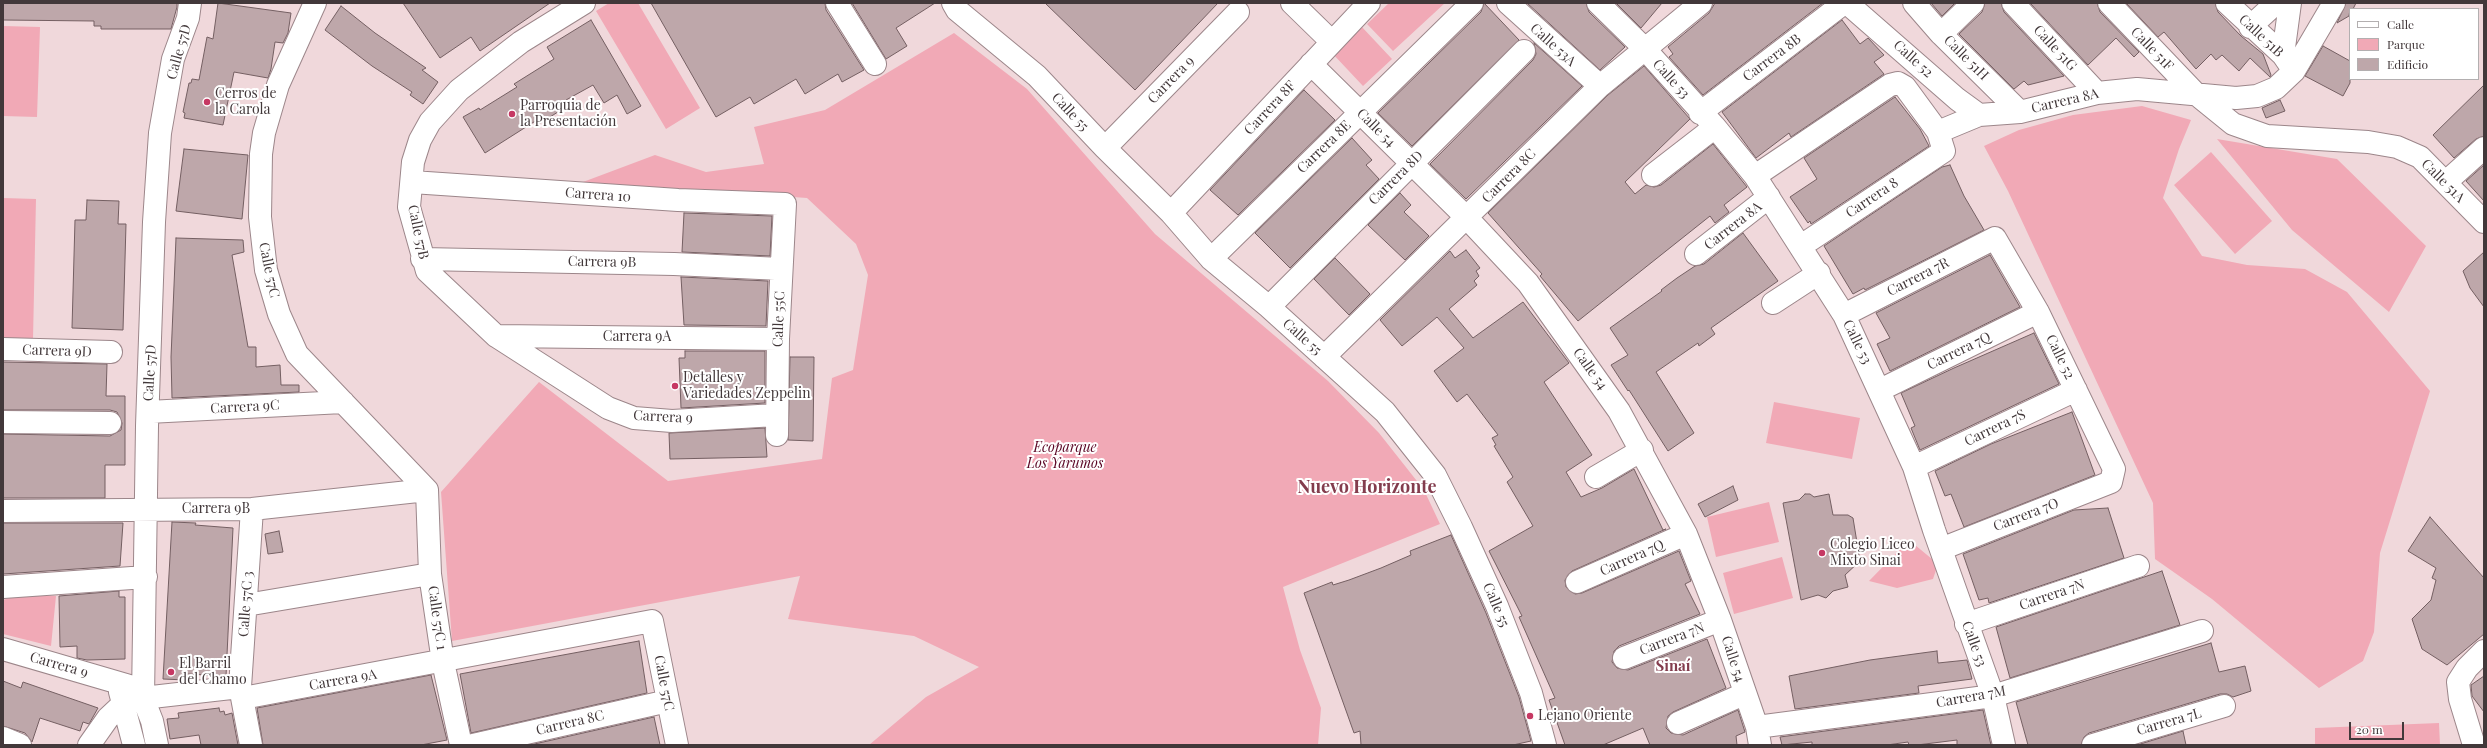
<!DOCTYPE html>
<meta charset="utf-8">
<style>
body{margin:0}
#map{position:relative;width:2487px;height:748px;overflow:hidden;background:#f0d8db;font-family:"Playfair Display",serif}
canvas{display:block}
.frame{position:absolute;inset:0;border:4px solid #42383a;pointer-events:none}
.legend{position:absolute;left:2349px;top:8px;width:130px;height:72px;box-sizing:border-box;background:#fff;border:1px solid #b3afb0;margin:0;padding:5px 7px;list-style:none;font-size:12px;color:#42383a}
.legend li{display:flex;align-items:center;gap:8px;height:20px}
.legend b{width:20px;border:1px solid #b3afb0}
.scale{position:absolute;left:2349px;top:722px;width:55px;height:18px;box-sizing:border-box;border:2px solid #42383a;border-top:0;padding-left:5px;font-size:12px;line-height:14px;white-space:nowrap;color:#42383a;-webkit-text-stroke:3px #fff;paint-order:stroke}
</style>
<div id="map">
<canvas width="2487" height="748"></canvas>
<div class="frame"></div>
<ul class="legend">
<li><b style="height:5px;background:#fff"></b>Calle</li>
<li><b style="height:11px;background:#f1a9b6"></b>Parque</li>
<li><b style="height:11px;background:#bea7aa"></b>Edificio</li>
</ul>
<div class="scale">20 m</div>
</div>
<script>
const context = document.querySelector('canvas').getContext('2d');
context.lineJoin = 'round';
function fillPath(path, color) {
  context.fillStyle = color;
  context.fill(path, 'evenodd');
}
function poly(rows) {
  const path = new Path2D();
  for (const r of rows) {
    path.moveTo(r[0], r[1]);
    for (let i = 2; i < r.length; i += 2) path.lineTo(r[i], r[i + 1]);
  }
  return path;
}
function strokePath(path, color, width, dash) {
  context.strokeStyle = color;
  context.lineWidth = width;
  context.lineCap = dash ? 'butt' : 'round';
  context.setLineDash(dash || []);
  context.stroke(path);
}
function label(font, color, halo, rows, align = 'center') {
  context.font = font + ' "Playfair Display",serif';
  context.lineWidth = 4;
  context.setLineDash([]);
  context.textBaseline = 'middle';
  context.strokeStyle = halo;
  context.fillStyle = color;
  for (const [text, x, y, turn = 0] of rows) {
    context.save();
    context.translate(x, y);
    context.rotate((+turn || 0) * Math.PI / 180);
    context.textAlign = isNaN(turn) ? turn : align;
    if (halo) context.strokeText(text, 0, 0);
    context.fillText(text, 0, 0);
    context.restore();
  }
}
const green = poly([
 [609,3,638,3,700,108,666,129,596,11],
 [1389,3,1445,3,1393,51,1367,24],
 [3,26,40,27,37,117,3,116],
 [1361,26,1392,59,1363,86,1332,53],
 [954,33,1027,89,1155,234,1328,381,1379,433,1424,490,1440,524,1283,587,1300,650,1321,708,1318,745,869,745,926,697,979,667,914,636,788,619,800,576,452,641,441,492,539,382,668,481,822,459,832,378,853,370,868,275,856,244,807,198,583,182,655,155,706,172,764,164,754,127,825,110],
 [2142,106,2191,120,2179,149,2163,198,2202,256,2247,265,2305,269,2347,292,2430,391,2380,553,2374,632,2363,661,2319,688,2212,599,2155,559,2153,503,2008,191,1984,146,2019,130,2073,115],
 [2217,139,2337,159,2426,246,2389,312,2292,230],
 [2211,152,2272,221,2235,254,2174,185],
 [3,198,36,199,33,339,3,338],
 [1774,402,1860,418,1852,459,1766,443],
 [1769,502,1779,542,1716,557,1707,517],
 [1909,540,1938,564,1933,579,1897,588,1869,581],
 [1782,557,1793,598,1734,614,1723,573],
 [20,595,56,596,51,646,3,634,3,600],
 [2439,723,2440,745,2315,745,2315,728]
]);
const building = poly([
 [3,3,177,3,177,7,171,29,101,29,101,26,94,26,94,21,3,20,3,3],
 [218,3,291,13,288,33,283,43,275,42,271,69,268,78,234,72,223,125,184,118,185,113,183,112,189,83,191,83,192,79,199,80,207,37,213,39,218,3],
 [403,3,550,3,480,51,471,37,440,58,403,3],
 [651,3,825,3,826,10,864,70,842,82,838,74,805,94,796,79,754,104,750,97,716,117,651,3],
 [852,3,935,3,896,28,907,46,886,59,852,3],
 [1045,3,1218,3,1135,90,1045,3],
 [1484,3,1519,40,1412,146,1378,113,1481,12,1484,3],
 [1527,3,1586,3,1589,12,1625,47,1600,70,1527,3],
 [1616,3,1662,3,1641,28,1616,3],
 [1715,3,1823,3,1703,95,1669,57,1673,54,1668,47,1709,13,1715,3],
 [1931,3,1955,3,1942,16,1931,3],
 [1985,3,2001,3,2004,12,2064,76,2028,85,2024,81,2014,89,1959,34,1982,12,1985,3],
 [2030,3,2097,3,2100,12,2139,52,2134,57,2116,38,2088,65,2030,3],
 [2126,3,2215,3,2218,12,2241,36,2263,54,2271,75,2270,77,2250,58,2239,71,2222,55,2216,60,2211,54,2196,69,2164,32,2158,37,2126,3],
 [2346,3,2356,3,2353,9,2350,9,2349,16,2337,23,2346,3],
 [341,6,375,33,426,68,422,70,438,82,423,104,410,95,412,92,372,66,325,30,341,6],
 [591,20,641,106,627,114,617,95,604,103,593,85,557,105,561,110,539,124,537,120,485,153,463,117,479,108,480,110,517,87,514,84,554,59,547,47,591,20],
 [1842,20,1860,44,1868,38,1884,55,1874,62,1884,74,1791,137,1789,133,1756,158,1722,112,1842,20],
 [1534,43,1582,86,1466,199,1430,164,1533,60,1536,54,1534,43],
 [2323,46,2350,61,2350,83,2343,96,2305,76,2323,46],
 [1644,66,1690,119,1625,182,1635,194,1646,185,1654,187,1661,185,1713,144,1747,187,1724,205,1729,212,1715,223,1710,216,1578,321,1540,276,1542,274,1488,213,1608,95,1644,66],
 [2484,85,2484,136,2476,139,2454,158,2433,135,2484,85],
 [1304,90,1335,120,1238,215,1210,190,1304,90],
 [1895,97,1920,129,1929,146,1811,224,1810,221,1808,223,1790,197,1817,179,1804,158,1895,97],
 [2280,100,2285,111,2266,118,2262,108,2280,100],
 [1352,138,1372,160,1366,165,1379,179,1290,268,1255,233,1352,138],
 [184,149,248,155,242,219,176,211,184,149],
 [1950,165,1964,196,1984,230,1865,290,1864,288,1853,294,1824,246,1942,167,1950,165],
 [2484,165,2484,201,2466,181,2484,165],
 [1400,193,1411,205,1404,212,1429,236,1405,260,1368,225,1400,193],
 [87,200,119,201,118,224,126,224,123,330,72,328,75,220,86,220,87,200],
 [684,213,772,216,770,256,682,252,684,213],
 [1743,233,1778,281,1711,328,1715,334,1699,346,1698,343,1656,372,1694,433,1668,451,1629,390,1628,391,1611,365,1628,355,1610,328,1662,291,1661,290,1677,278,1695,266,1704,264,1743,233],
 [176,238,243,240,244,252,232,255,248,347,256,347,256,367,280,365,281,385,299,385,299,392,172,398,171,357,176,238],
 [1466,250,1480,268,1476,271,1479,276,1474,281,1477,285,1449,309,1473,338,1523,302,1569,363,1544,382,1592,455,1566,472,1581,497,1602,488,1634,469,1663,530,1666,529,1572,571,1565,580,1566,587,1575,594,1582,593,1679,551,1691,581,1685,584,1700,614,1619,646,1614,651,1612,662,1617,668,1628,670,1707,639,1726,688,1673,712,1668,716,1666,728,1671,733,1683,735,1738,710,1745,732,1736,736,1737,745,1650,745,1643,728,1603,745,1565,745,1549,700,1555,698,1519,617,1522,616,1489,551,1533,526,1507,482,1513,477,1494,446,1496,445,1492,438,1498,435,1467,394,1457,402,1434,371,1464,348,1437,317,1402,346,1380,320,1450,251,1455,258,1466,250],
 [2484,252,2484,307,2470,288,2463,271,2484,252],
 [1990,255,2020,307,1890,371,1877,344,1890,338,1876,313,1990,255],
 [1335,258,1370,294,1349,315,1314,279,1335,258],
 [681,277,768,281,766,326,684,325,681,277],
 [2034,333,2059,384,1920,450,1911,428,1915,426,1901,393,1954,368,2034,333],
 [685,351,765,351,765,403,681,408,679,358,685,358,685,351],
 [790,357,814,357,813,441,788,440,790,357],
 [3,362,107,364,106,396,125,396,125,465,105,465,105,498,3,498,3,434,110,436,121,430,122,423,117,412,110,410,3,410,3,362],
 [2072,412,2095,475,1964,527,1951,494,1945,496,1935,471,1991,444,2072,412],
 [765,428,767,457,670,459,669,433,765,428],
 [1733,486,1738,500,1705,517,1698,504,1733,486],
 [1805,494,1810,494,1814,497,1829,494,1833,515,1848,515,1853,518,1860,561,1845,575,1848,587,1833,591,1826,598,1818,595,1801,600,1783,503,1799,500,1805,494],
 [2108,508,2124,558,1989,603,1988,598,1979,600,1963,554,2074,510,2108,508],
 [2430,517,2484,578,2484,634,2447,665,2422,649,2412,619,2431,600,2436,580,2432,578,2436,568,2408,551,2430,517],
 [172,522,196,523,195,525,233,528,226,676,187,674,186,680,163,679,172,522],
 [3,523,123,523,120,566,3,574,3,523],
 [279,531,283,552,268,554,265,534,279,531],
 [1451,535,1486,613,1519,697,1531,741,1513,745,1361,745,1360,731,1354,733,1304,593,1332,582,1333,585,1349,580,1381,568,1411,555,1410,551,1451,535],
 [2162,571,2180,625,2010,678,1996,627,2162,571],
 [119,591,119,597,125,597,125,659,87,660,77,658,77,646,60,647,59,596,119,591],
 [639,641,647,693,471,733,460,674,639,641],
 [2211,643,2219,672,2245,666,2251,691,2233,697,2227,694,2220,694,2089,733,2084,737,2081,745,2028,745,2016,702,2211,643],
 [1937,651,1938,663,1967,660,1972,679,1918,686,1919,693,1795,709,1789,676,1870,660,1937,651],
 [431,675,447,740,421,745,263,745,257,708,431,675],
 [2484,676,2484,712,2472,696,2471,685,2484,676],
 [3,681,21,688,23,682,98,708,89,724,83,722,80,731,40,718,32,742,25,733,3,726,3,681],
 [219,708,220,712,224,711,225,715,232,713,238,745,201,745,199,735,170,739,167,719,179,718,178,713,219,708],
 [1983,710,1991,745,1957,745,1957,740,1917,745,1909,745,1908,742,1887,745,1812,745,1812,742,1782,745,1780,737,1983,710],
 [654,717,660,745,530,745,654,717],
 [2183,731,2186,745,2137,745,2183,731]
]);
const minor = poly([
 [315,3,278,85,264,133,261,154,260,217,266,270,279,314,297,354,427,490],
 [584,3,521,42,459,90,430,122,420,140,413,162,409,207,427,271,496,336,608,408,634,418,672,421,776,415],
 [837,3,875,64],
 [953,3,957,10,1037,76,1105,148,1171,213,1211,259,1269,307,1385,412,1435,475,1461,527,1497,606,1531,693,1545,745],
 [1292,3,1332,42],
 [1508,3,1600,86],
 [1598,3,1644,48,1715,127,1755,176,1844,315,1914,467,1934,530,1993,696,2004,745],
 [1847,3,1957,99,1979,115],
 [1914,3,1941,34,2020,112],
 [2013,3,2097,93],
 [2109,3,2196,94,2233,124,2267,136,2368,142,2397,147,2420,157,2484,222],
 [2227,3,2283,55,2294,71],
 [2250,27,2276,3],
 [1941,34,1973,3],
 [2283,55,2290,3],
 [1311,64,1467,218,1528,283,1619,411,1686,534,1720,620,1757,727,1760,745],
 [1700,113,1844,3],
 [1938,132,1979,115,2020,112,2097,93,2137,89,2236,98,2257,96,2276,88,2294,71,2334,3],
 [1105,148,1238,12],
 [1653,175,1715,127],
 [1755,176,1890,85,1898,83,1905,87,1938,132,1944,151,1801,246],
 [412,182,678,200,785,204,778,339,777,435],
 [2446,182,2484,148],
 [1171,213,1369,3],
 [1696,254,1769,197],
 [422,259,674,264,781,269],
 [1211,259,1472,3],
 [1773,303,1819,273],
 [1269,307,1524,51],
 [1844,315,1995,238,2038,312,2114,469,2111,482,1941,549],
 [496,336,778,339],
 [3,349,111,352],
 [1324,357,1600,86,1701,3],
 [1880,390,2038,312],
 [148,412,343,402],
 [3,422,110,423],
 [1914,467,2076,390],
 [1596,477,1642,450],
 [427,490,430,574,443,662,461,745],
 [3,511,252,509,427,490],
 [1577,582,1686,534],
 [3,587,146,577],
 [246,605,430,574],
 [1966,624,2138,566],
 [3,649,133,687,143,698],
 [1624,658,1720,620],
 [120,692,134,745],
 [243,698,652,621,677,745],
 [1678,723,1744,694],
 [1757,727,1993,696,2202,631],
 [3,738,20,745],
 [89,745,108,718,124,703,143,698,240,687],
 [157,745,152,721,143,698,147,426,154,222,160,133,173,59,188,18,190,3],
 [251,745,240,687,252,509],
 [473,745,668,701],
 [2093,745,2224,706],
 [2474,745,2460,699,2458,682,2467,668,2484,651]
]);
const markers = [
 [207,102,4,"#c63863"],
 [512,114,4,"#c63863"],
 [675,386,4,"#c63863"],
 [1822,553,4,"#c63863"],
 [171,672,4,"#c63863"],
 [1530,716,4,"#c63863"]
];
const streetNames = [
 ["Calle 51B",2261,36,43],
 ["Calle 53A",1553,45,42],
 ["Calle 51G",2055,48,47],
 ["Calle 51F",2152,49,46],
 ["Calle 57D",179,52,-74],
 ["Carrera 8B",1772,58,-37],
 ["Calle 51H",1966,58,45],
 ["Calle 52",1913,59,42],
 ["Calle 53",1671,79,48],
 ["Carrera 9",1171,80,-46],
 ["Carrera 8A",2065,101,-13],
 ["Carrera 8F",1270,108,-47],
 ["Calle 55",1070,112,47],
 ["Calle 54",1376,128,45],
 ["Carrera 8E",1324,147,-44],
 ["Carrera 8C",1509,176,-45],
 ["Carrera 8D",1396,178,-45],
 ["Calle 51A",2443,181,45],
 ["Carrera 10",598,195,4],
 ["Carrera 8",1872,198,-34],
 ["Carrera 8A",1733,226,-38],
 ["Calle 57B",418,232,78],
 ["Carrera 9B",602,262,1],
 ["Calle 57C",269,270,78],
 ["Carrera 7R",1918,277,-27],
 ["Calle 55C",779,319,-88],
 ["Carrera 9A",637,337],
 ["Calle 55",1302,337,42],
 ["Calle 53",1857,342,64],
 ["Carrera 9D",57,351,2],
 ["Carrera 7Q",1959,351,-26],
 ["Calle 52",2060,357,64],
 ["Calle 54",1590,369,54],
 ["Calle 57D",150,373,-87],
 ["Carrera 9C",245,407,-3],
 ["Carrera 9",663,417,3],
 ["Carrera 7S",1995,428,-26],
 ["Carrera 9B",216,509],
 ["Carrera 7O",2026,515,-21],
 ["Carrera 7Q",1632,558,-24],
 ["Carrera 7N",2052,595,-19],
 ["Calle 57C 3",246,604,-86],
 ["Calle 55",1496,605,67],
 ["Calle 57C 1",437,618,82],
 ["Carrera 7N",1672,639,-21],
 ["Calle 53",1974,644,70],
 ["Calle 54",1733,659,72],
 ["Carrera 9",59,665,16],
 ["Carrera 9A",343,680,-10],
 ["Calle 57C",664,683,79],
 ["Carrera 7M",1971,697,-10],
 ["Carrera 7L",2169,722,-16],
 ["Carrera 8C",570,723,-13]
];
const poiNames = [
 ["Cerros de",215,94],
 ["la Carola",215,110],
 ["Parroquia de",520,106],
 ["la Presentación",520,122],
 ["Detalles y",683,378],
 ["Variedades Zeppelin",683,394],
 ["Colegio Liceo",1830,545],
 ["Mixto Sinai",1830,561],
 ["El Barril",179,664],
 ["del Chamo",179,680],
 ["Lejano Oriente",1538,716]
];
const parkNames = [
 ["Ecoparque",1065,448],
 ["Los Yarumos",1065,464]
];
const neighbourhoodNames = [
 ["Sinaí",1673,666]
];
const districtNames = [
 ["Nuevo Horizonte",1367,487]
];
fillPath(green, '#f1a9b6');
fillPath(building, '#bea7aa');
strokePath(building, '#745f62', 1);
strokePath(minor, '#9c868a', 24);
strokePath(minor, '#fff', 22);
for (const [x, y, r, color] of markers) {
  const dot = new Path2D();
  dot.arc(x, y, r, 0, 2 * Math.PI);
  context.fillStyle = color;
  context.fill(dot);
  strokePath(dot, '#fff', 1.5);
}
label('14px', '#42383a', '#fff', streetNames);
label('14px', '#42383a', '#fff', poiNames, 'left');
label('italic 14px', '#5a0524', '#fff', parkNames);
label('bold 15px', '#833c4d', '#fff', neighbourhoodNames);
label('bold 18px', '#833c4d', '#fff', districtNames);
</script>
